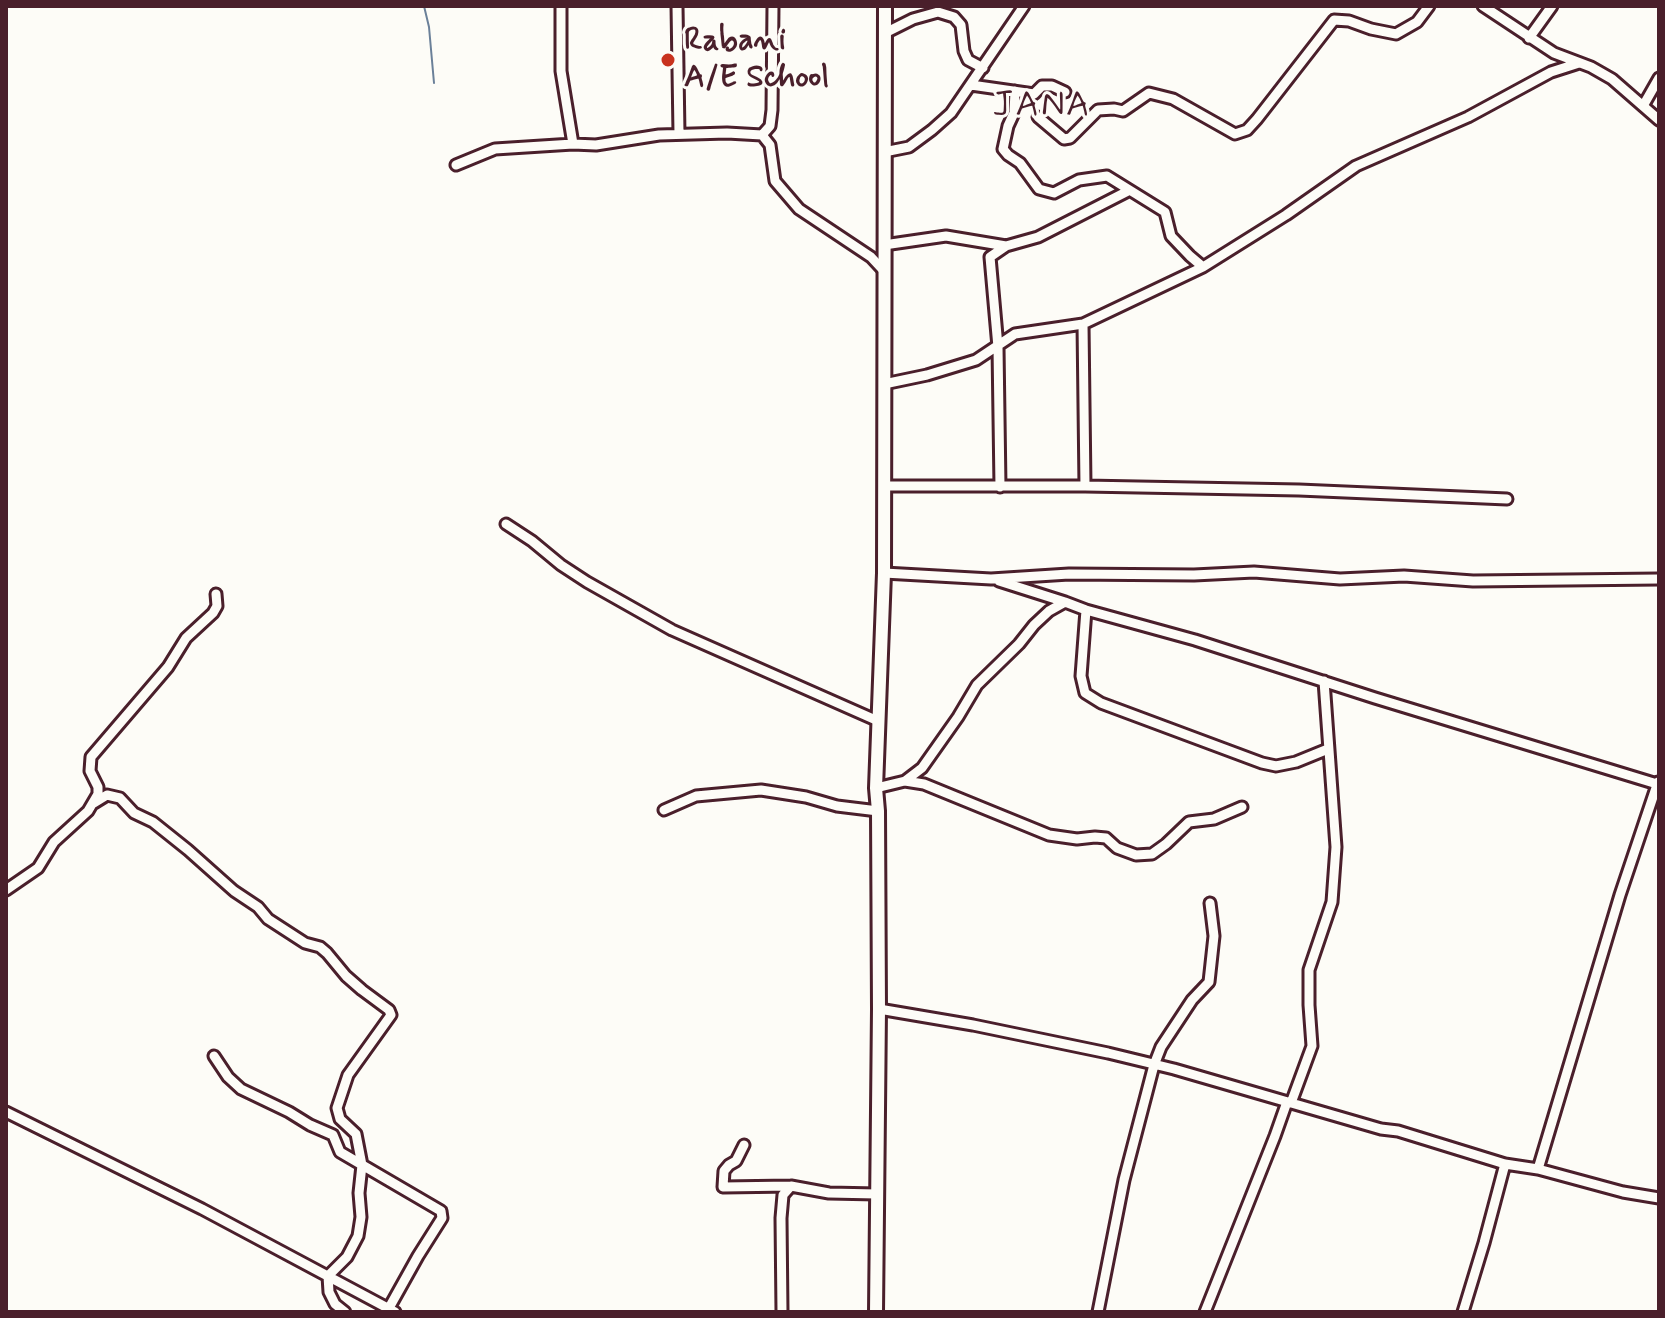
<!DOCTYPE html>
<style>
body{margin:0}
#map{position:relative;width:1665px;height:1318px;overflow:hidden;background:#fdfcf7;font-family:Mynerve,sans-serif}
canvas{display:block}
.frame{position:absolute;inset:0;border:8px solid #4a1f2b;pointer-events:none}
</style>
<div id="map">
<canvas width="1665" height="1318"></canvas>
<div class="frame"></div>
</div>
<script>
const context = document.querySelector('canvas').getContext('2d');
context.lineJoin = 'round';
function poly(rows) {
  const path = new Path2D();
  for (const r of rows) {
    path.moveTo(r[0], r[1]);
    for (let i = 2; i < r.length; i += 2) path.lineTo(r[i], r[i + 1]);
  }
  return path;
}
function strokePath(path, color, width, dash) {
  context.strokeStyle = color;
  context.lineWidth = width;
  context.lineCap = dash ? 'butt' : 'round';
  context.setLineDash(dash || []);
  context.stroke(path);
}
function label(font, color, halo, rows, align = 'center') {
  context.font = font + ' Mynerve,sans-serif';
  context.lineWidth = 6;
  context.setLineDash([]);
  context.textBaseline = 'middle';
  context.strokeStyle = halo;
  context.fillStyle = color;
  for (const [text, x, y, turn = 0] of rows) {
    context.save();
    context.translate(x, y);
    context.rotate((+turn || 0) * Math.PI / 180);
    context.textAlign = isNaN(turn) ? turn : align;
    if (halo) context.strokeText(text, 0, 0);
    context.fillText(text, 0, 0);
    context.restore();
  }
}
const stream = poly([
 [424,6,429,27,434,83]
]);
const minor = poly([
 [561,6,561,71,573,144],
 [677,6,679,134],
 [1483,6,1554,53,1591,67,1612,79,1659,120],
 [885,33,913,19,938,12,954,17,961,25,964,51,968,60,983,68],
 [1529,38,1552,6],
 [971,85,1034,94,1042,86,1052,86,1065,92],
 [1015,91,1014,113,1008,126,1003,149,1008,155,1020,163,1039,189,1054,193,1079,180,1107,176,1165,212,1171,236,1190,256,1203,267],
 [1643,106,1659,78],
 [1038,117,1064,139,1070,138,1098,110,1114,109,1123,111,1149,93,1173,99,1235,134,1247,130,1257,119,1334,20,1349,21,1371,29,1396,34,1417,22,1429,6],
 [762,135,770,126,772,110,773,6],
 [884,152,909,147,932,130,951,113,1024,6],
 [456,165,495,149,573,144,596,145,659,135,727,133,762,135,770,145,775,181,799,209,871,257,884,271],
 [884,245,946,236,1006,246,1038,237,1128,191],
 [1083,324,1085,486],
 [884,384,927,375,976,360,1015,334,1083,324,1203,267,1286,215,1356,166,1468,117,1551,72,1579,63],
 [884,486,1085,486,1299,490,1507,499],
 [1000,487,998,347,990,257,1006,246],
 [506,524,532,541,561,565,587,582,672,630,878,721],
 [884,573,991,579,1069,574,1194,575,1254,572,1340,579,1404,576,1473,581,1659,579],
 [999,581,1065,602,1086,610,1195,640,1375,698,1657,784],
 [1086,610,1081,676,1085,693,1101,703,1262,763,1276,766,1296,762,1328,749],
 [905,781,924,784,1049,835,1077,839,1095,837,1106,838,1117,848,1136,855,1152,854,1166,844,1189,822,1214,819,1242,807],
 [876,788,905,781,922,768,958,717,977,685,1019,644,1034,625,1049,611,1065,602],
 [94,803,107,795,120,798,134,813,153,822,188,850,234,891,258,907,268,919,305,943,320,947,327,953,346,976,362,990,389,1010,391,1015,348,1075,337,1108,340,1119,356,1134,362,1165,359,1193,361,1217,358,1236,347,1257,328,1276,329,1292,335,1304,345,1312],
 [664,810,696,796,761,790,806,797,837,806,878,811],
 [6,890,38,868,54,842,88,811,98,794,98,787,90,771,91,757,168,667,186,638,213,613,217,606,216,594],
 [879,1009,973,1025,1108,1053,1174,1069,1381,1129,1398,1131,1505,1164,1538,1169,1623,1192,1659,1198],
 [214,1056,228,1077,241,1089,289,1112,310,1125,333,1135,340,1152,441,1211,442,1218,418,1256,389,1308],
 [1291,1103,1312,1046,1309,1005,1309,970,1332,902,1336,847,1324,681],
 [6,1112,202,1209,395,1312],
 [744,1145,736,1161,729,1165,724,1171,723,1187,791,1186],
 [1538,1169,1620,895,1658,782],
 [782,1312,781,1218,783,1195,791,1186,829,1193,877,1194],
 [1098,1312,1124,1180,1154,1065,1161,1047,1192,1000,1209,982,1214,936,1210,903],
 [1205,1312,1275,1136,1287,1102],
 [1463,1312,1484,1243,1505,1164]
]);
const secondary = poly([
 [876,1312,879,1009,878,811,876,788,884,573,885,6]
]);
const markers = [
 [668,60,8,"#c8321e"]
];
const poiNames = [
 ["Rabani",684,42],
 ["A/E School",684,79]
];
const quarterNames = [
 ["JANA",1042,107]
];
strokePath(stream, '#6b8099', 2);
strokePath(minor, '#4a1f2b', 15);
strokePath(secondary, '#4a1f2b', 18);
strokePath(minor, '#fdfcf7', 9);
strokePath(secondary, '#fdfcf7', 12);
for (const [x, y, r, color] of markers) {
  const dot = new Path2D();
  dot.arc(x, y, r, 0, 2 * Math.PI);
  context.fillStyle = color;
  context.fill(dot);
  strokePath(dot, '#fdfcf7', 3);
}
label('bold 32px', '#4a1f2b', '#fdfcf7', poiNames, 'left');
context.letterSpacing = '2px';
label('36px', '#4a1f2b', '#fdfcf7', quarterNames);
context.letterSpacing = '0px';
</script>
